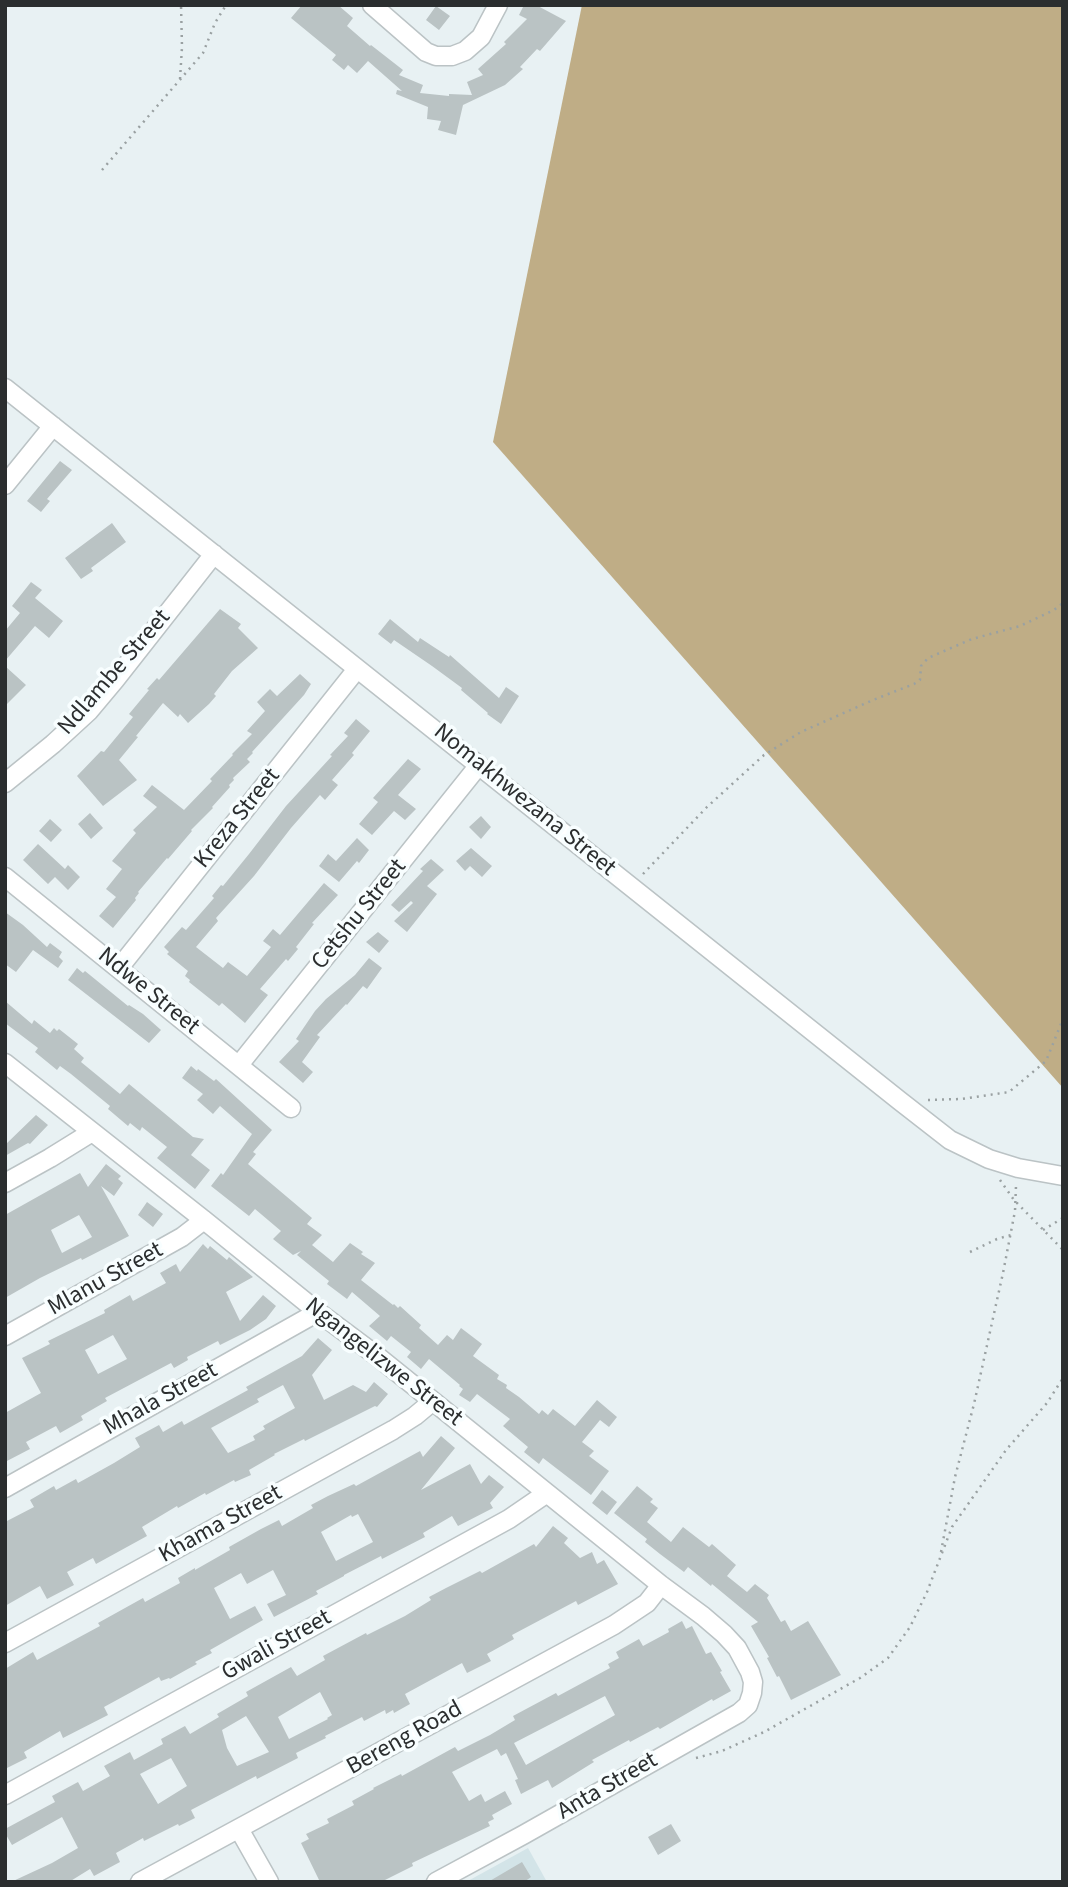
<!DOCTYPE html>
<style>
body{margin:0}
#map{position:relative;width:1068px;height:1887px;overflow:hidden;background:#e8f1f3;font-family:"Source Sans 3",sans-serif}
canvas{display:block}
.frame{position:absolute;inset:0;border:7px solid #2b2e2f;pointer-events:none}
</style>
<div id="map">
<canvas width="1068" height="1887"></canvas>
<div class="frame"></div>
</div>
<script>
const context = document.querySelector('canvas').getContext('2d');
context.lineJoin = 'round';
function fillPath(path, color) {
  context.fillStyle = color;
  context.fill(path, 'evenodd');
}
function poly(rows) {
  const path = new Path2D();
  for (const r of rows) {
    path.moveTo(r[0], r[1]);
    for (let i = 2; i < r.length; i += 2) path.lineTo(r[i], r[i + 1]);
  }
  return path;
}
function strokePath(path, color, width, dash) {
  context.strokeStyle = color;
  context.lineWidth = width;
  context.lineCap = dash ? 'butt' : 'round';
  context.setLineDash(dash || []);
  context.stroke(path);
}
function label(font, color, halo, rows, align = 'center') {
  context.font = font + ' "Source Sans 3",sans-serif';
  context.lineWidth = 7;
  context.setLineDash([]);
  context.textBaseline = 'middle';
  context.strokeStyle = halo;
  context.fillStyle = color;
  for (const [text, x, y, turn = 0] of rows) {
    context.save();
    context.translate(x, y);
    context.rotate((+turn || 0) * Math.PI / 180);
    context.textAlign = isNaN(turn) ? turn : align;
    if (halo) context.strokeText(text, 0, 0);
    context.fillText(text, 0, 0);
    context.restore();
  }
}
const built = poly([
 [528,1848,547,1882,466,1882]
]);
const forest = poly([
 [582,5,1063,5,1063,1088,493,442]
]);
const building = poly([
 [302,5,338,5,353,18,347,26,370,46,371,45,403,70,399,75,423,85,420,93,449,96,449,94,472,95,467,82,483,75,478,69,506,44,504,42,527,19,519,15,524,5,536,5,566,21,540,51,537,49,520,67,523,69,505,85,463,105,456,135,438,130,441,121,427,119,428,107,396,94,397,90,402,91,368,61,357,73,348,65,344,70,332,60,336,55,291,18],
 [436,6,450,16,439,30,426,20],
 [60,461,72,470,47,499,50,501,41,512,27,501],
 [112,523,126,542,91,568,93,571,81,579,65,558],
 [31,582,42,590,35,598,63,621,49,638,35,626,5,661,5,631,20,613,12,606],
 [220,609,241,624,238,628,258,648,232,671,214,694,216,696,209,704,188,723,180,714,178,717,163,703,136,736,138,737,119,760,137,780,103,806,77,776,101,751,104,752,133,717,129,714,149,690,147,689,157,678,159,680],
 [390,619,418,642,420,638,449,657,450,655,499,698,506,687,519,696,501,724,487,714,488,713,461,690,462,688,432,666,394,640,391,644,378,634],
 [5,666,26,685,5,706],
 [300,674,311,684,304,695,252,752,253,753,247,759,250,762,233,778,234,780,229,785,230,787,212,807,213,808,191,830,192,831,168,859,167,858,138,892,139,893,135,898,136,900,113,928,99,916,116,897,106,889,122,869,112,861,136,833,133,830,157,807,143,796,152,785,184,810,212,781,210,779,233,755,232,754,252,734,247,731,265,711,257,702,270,689,277,696],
 [356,719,370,731,352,753,354,755,332,780,338,785,325,800,320,795,291,828,254,876,216,918,218,921,196,947,223,968,228,962,247,976,271,947,263,941,273,929,280,935,324,883,338,895,312,923,314,924,296,947,298,949,288,961,286,959,260,989,268,995,245,1023,222,1003,219,1006,189,982,190,980,185,976,188,971,167,954,169,952,164,947,182,927,186,930,214,898,212,896,221,885,223,886,249,854,286,806,332,756,330,755,348,736,344,733],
 [408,759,421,769,398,795,416,809,405,820,394,811,372,835,359,824,378,802,373,798],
 [90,813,103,828,91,839,78,824],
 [481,816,491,827,481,839,469,827],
 [50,819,62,830,51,842,39,831],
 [357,838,369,850,359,863,357,861,339,882,319,866,328,854,336,861],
 [38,844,65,869,68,865,80,877,68,890,55,877,48,884,23,860],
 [471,848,492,866,482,877,470,866,465,871,456,861],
 [431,859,444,870,427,886,437,894,407,932,394,921,413,903,411,901,399,912,391,905,423,871,420,869],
 [5,912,23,925,47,947,50,943,62,952,59,957,63,961,58,968,33,950,16,972,5,964],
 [378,932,389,941,379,953,366,942],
 [369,958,382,968,367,989,363,986,347,1005,346,1004,317,1035,320,1037,302,1062,313,1072,303,1083,279,1062,299,1041,296,1039,315,1011,326,999,355,975],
 [77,968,83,973,85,971,128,1006,129,1005,143,1014,161,1030,149,1043,68,980],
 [5,1001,32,1024,34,1020,50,1033,54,1028,57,1031,59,1029,78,1044,74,1049,84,1058,81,1062,120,1094,129,1084,193,1137,204,1139,191,1155,210,1170,195,1189,157,1158,167,1147,142,1127,140,1131,130,1123,128,1126,108,1109,110,1106,71,1074,60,1066,57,1070,35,1052,38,1048,5,1023],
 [191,1066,197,1071,198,1069,214,1081,216,1079,272,1130,253,1152,256,1154,248,1164,312,1218,307,1224,322,1235,312,1245,333,1262,350,1243,363,1252,361,1254,375,1263,361,1280,393,1305,394,1304,398,1308,400,1306,421,1325,419,1328,438,1345,447,1335,453,1340,461,1328,482,1344,473,1356,499,1375,497,1379,507,1385,506,1388,519,1397,539,1414,542,1410,548,1415,553,1409,575,1426,597,1400,617,1417,609,1427,600,1420,582,1442,594,1451,589,1456,609,1471,591,1495,543,1458,539,1464,524,1452,528,1447,503,1426,510,1419,477,1394,470,1402,459,1395,463,1389,459,1386,460,1385,429,1359,421,1369,407,1357,411,1352,391,1336,387,1341,369,1326,380,1316,352,1292,347,1299,327,1284,329,1281,297,1255,301,1251,293,1255,273,1239,281,1231,255,1209,249,1216,211,1186,221,1173,223,1175,252,1134,220,1106,213,1114,197,1100,203,1094,182,1078],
 [36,1115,48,1125,30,1144,28,1143,5,1156,5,1145],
 [106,1164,121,1176,118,1179,123,1183,114,1196,101,1186,129,1236,82,1260,81,1258,40,1278,5,1298,5,1215,80,1173,88,1187],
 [79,1215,92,1237,62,1253,51,1230],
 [147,1202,163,1214,153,1227,138,1215],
 [203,1244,208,1249,210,1246,227,1260,229,1257,253,1277,226,1292,240,1321,263,1295,276,1306,266,1319,250,1330,220,1345,218,1341,187,1357,188,1360,174,1368,171,1363,105,1398,107,1401,81,1416,83,1420,60,1433,56,1426,26,1442,30,1449,5,1462,5,1413,41,1393,22,1358,50,1344,48,1341,105,1313,104,1310,130,1295,133,1301,166,1283,160,1273,176,1264,180,1272],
 [113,1335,127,1359,98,1374,85,1350],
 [318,1338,332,1350,312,1375,324,1400,353,1385,366,1392,374,1382,388,1394,377,1407,375,1406,305,1441,304,1439,274,1454,275,1455,249,1470,251,1475,235,1482,234,1480,206,1495,205,1493,178,1508,177,1506,142,1527,147,1536,96,1564,93,1558,67,1572,74,1585,47,1599,40,1586,5,1606,5,1522,34,1507,30,1500,54,1486,56,1490,76,1479,78,1483,114,1463,140,1447,135,1438,159,1425,163,1432,182,1421,184,1425,248,1390,246,1387,302,1356],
 [283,1385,295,1408,263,1426,265,1429,253,1436,255,1440,228,1453,211,1428,259,1402,257,1399],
 [441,1436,455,1448,421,1490,470,1464,481,1484,489,1475,504,1487,490,1503,493,1508,458,1526,452,1516,423,1533,425,1537,382,1559,381,1556,344,1575,344,1576,316,1591,318,1594,274,1617,267,1604,286,1595,273,1570,247,1584,241,1573,214,1588,230,1619,255,1606,263,1620,210,1650,212,1653,195,1662,197,1664,186,1670,170,1679,169,1678,161,1681,159,1677,104,1707,108,1715,63,1738,60,1731,24,1752,27,1758,5,1769,5,1669,33,1652,37,1660,100,1626,98,1623,143,1598,145,1602,180,1583,178,1578,195,1568,195,1570,230,1550,229,1547,261,1529,279,1520,282,1526,313,1508,311,1505,328,1496,354,1484,356,1486,420,1451,423,1457],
 [358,1514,373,1542,336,1561,321,1532,351,1515,352,1517],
 [637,1486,653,1499,650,1502,658,1508,647,1522,671,1542,683,1527,709,1547,712,1544,736,1565,727,1576,747,1592,755,1584,769,1595,767,1598,781,1622,785,1620,791,1631,808,1621,841,1675,791,1700,779,1676,777,1677,767,1658,769,1657,751,1626,758,1622,712,1584,711,1586,688,1567,684,1572,660,1554,645,1542,647,1539,614,1513],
 [602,1490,617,1502,607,1515,592,1503],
 [553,1526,568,1538,564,1543,580,1558,592,1552,597,1564,604,1560,618,1584,578,1605,576,1601,512,1635,514,1639,487,1654,491,1661,467,1673,462,1663,405,1694,410,1704,394,1713,393,1710,386,1714,385,1710,364,1721,362,1717,325,1736,326,1738,296,1753,298,1758,257,1779,256,1776,191,1810,195,1818,179,1826,178,1824,144,1841,143,1838,116,1853,120,1862,94,1876,90,1869,69,1882,11,1882,52,1863,78,1848,62,1817,12,1845,5,1833,5,1829,55,1802,52,1796,78,1782,83,1791,110,1776,104,1766,130,1752,134,1760,163,1744,161,1739,185,1726,190,1734,219,1717,217,1714,248,1696,246,1692,291,1667,297,1676,325,1660,323,1656,366,1633,367,1635,405,1616,431,1600,429,1597,446,1588,480,1571,482,1573,534,1544,536,1547],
 [320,1692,332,1715,327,1718,328,1719,289,1739,278,1717],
 [246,1716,269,1752,237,1766,227,1748,222,1730],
 [171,1758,187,1786,158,1804,140,1774],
 [682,1621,686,1629,692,1626,706,1654,711,1652,722,1671,720,1672,731,1691,713,1701,712,1699,660,1729,658,1727,630,1742,629,1740,592,1760,594,1762,552,1788,548,1780,521,1794,515,1780,518,1779,506,1753,501,1756,497,1749,452,1772,469,1801,481,1794,485,1802,505,1791,512,1804,492,1815,494,1819,488,1822,490,1826,412,1863,413,1866,381,1882,320,1882,301,1843,309,1839,306,1834,329,1823,327,1819,354,1805,352,1801,374,1789,373,1788,401,1774,402,1776,455,1747,458,1751,490,1735,515,1720,513,1716,556,1693,558,1696,610,1668,608,1664,619,1658,616,1652,639,1639,643,1646,669,1632,668,1629],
 [605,1696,615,1715,526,1765,514,1743],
 [671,1824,681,1841,658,1855,648,1837],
 [522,1862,531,1877,524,1882,488,1882]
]);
const path = poly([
 [180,79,182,47,181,5],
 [102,170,203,53,215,23,226,5],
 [643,874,707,807,764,755,801,732,873,700,914,684,920,680,921,666,928,658,972,639,1020,626,1054,610,1063,603],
 [928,1100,961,1099,1009,1092,1046,1061,1063,1019],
 [1000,1180,1014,1200,1063,1250],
 [1043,1230,1063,1218],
 [970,1252,997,1239,1011,1235],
 [941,1552,955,1477,974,1404,1003,1273,1015,1211,1016,1186],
 [696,1758,722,1751,764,1732,860,1678,888,1658,910,1627,927,1592,952,1527,1006,1450,1047,1403,1063,1378]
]);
const minor = poly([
 [372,5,426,52,436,56,452,56,465,51,481,37,498,5],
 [5,388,900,1101,950,1140,989,1159,1018,1168,1063,1176],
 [5,485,53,426],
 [5,783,53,744,89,711,115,680,214,554],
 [5,877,291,1108],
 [119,968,357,669],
 [5,1063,204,1220,318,1312,377,1356,661,1585,703,1616,724,1634,737,1648,750,1672,753,1682,752,1693,748,1705,739,1713,523,1835,436,1882],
 [239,1065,479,765],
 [5,1183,50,1158,92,1132],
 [5,1336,182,1237,204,1220],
 [5,1488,318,1312],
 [5,1643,393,1430,415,1416,433,1401],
 [5,1795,509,1519,547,1493],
 [239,1829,269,1882],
 [140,1882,614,1625,647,1603,661,1585]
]);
const streetNames = [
 ["Ndlambe Street",115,673,-49],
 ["Nomakhwezana Street",524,801,39],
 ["Kreza Street",238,819,-51],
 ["Cetshu Street",360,915,-51],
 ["Ndwe Street",148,992,39],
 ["Mlanu Street",106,1280,-29],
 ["Ngangelizwe Street",383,1363,38],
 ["Mhala Street",161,1400,-29],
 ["Khama Street",221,1525,-29],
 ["Gwali Street",277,1646,-29],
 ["Bereng Road",405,1739,-29],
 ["Anta Street",608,1787,-30]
];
fillPath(built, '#d3e4e8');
fillPath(forest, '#bfad86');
fillPath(building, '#bac3c4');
strokePath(minor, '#bbc3c5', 21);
strokePath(path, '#9aa1a2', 2.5, [2, 5]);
strokePath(minor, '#fff', 18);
label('24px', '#2b2e2f', '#f8feff', streetNames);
</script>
